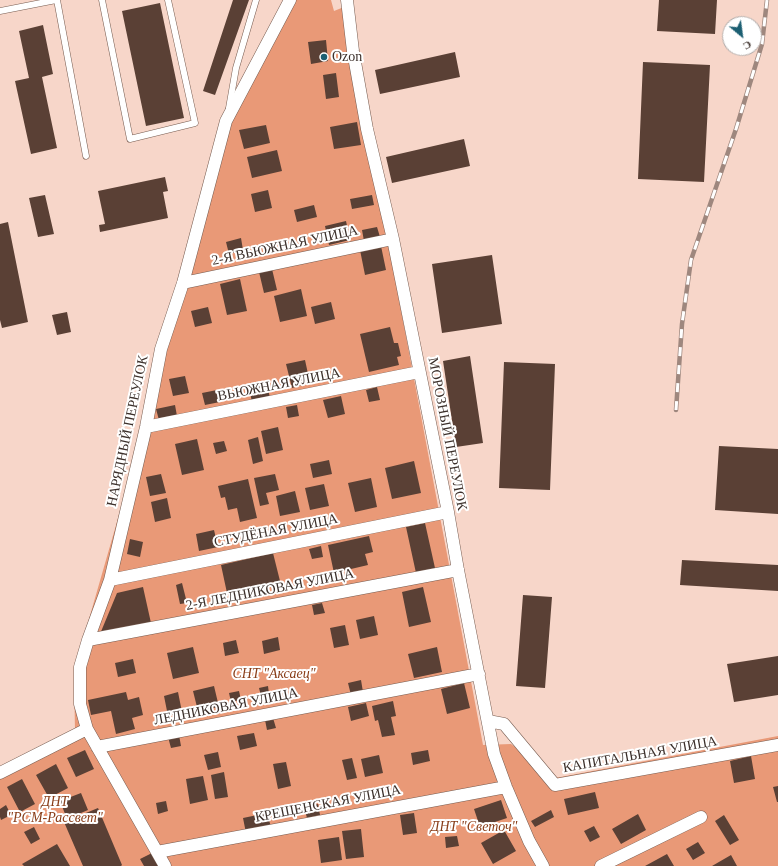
<!DOCTYPE html>
<meta charset="utf-8">
<style>
body{margin:0}
#map{position:relative;width:778px;height:866px;overflow:hidden;background:#f7d6c9;font-family:Georgia,serif}
canvas{display:block}
.north{position:absolute;left:722px;top:16px;width:40px;height:40px;box-sizing:border-box;background:#fff;border:1px solid #b1acaa;border-radius:50%;rotate:151deg;font-size:11px;font-weight:700;line-height:16px;text-align:center;color:#3c302b}
.north::after{content:'';display:block;margin:auto;width:14px;height:18px;background:#1c5f72;clip-path:polygon(50% 0,100% 100%,50% 72%,0 100%)}
</style>
<div id="map">
<canvas width="778" height="866"></canvas>
<div class="north">С</div>
</div>
<script>
const context = document.querySelector('canvas').getContext('2d');
context.lineJoin = 'round';
function fillPath(path, color) {
  context.fillStyle = color;
  context.fill(path, 'evenodd');
}
function poly(rows) {
  const path = new Path2D();
  for (const r of rows) {
    path.moveTo(r[0], r[1]);
    for (let i = 2; i < r.length; i += 2) path.lineTo(r[i], r[i + 1]);
  }
  return path;
}
function strokePath(path, color, width, dash) {
  context.strokeStyle = color;
  context.lineWidth = width;
  context.lineCap = dash ? 'butt' : 'round';
  context.setLineDash(dash || []);
  context.stroke(path);
}
function label(font, color, halo, rows, align = 'center') {
  context.font = font + ' Georgia,serif';
  context.lineWidth = 4;
  context.setLineDash([]);
  context.textBaseline = 'middle';
  context.strokeStyle = halo;
  context.fillStyle = color;
  for (const [text, x, y, turn = 0] of rows) {
    context.save();
    context.translate(x, y);
    context.rotate((+turn || 0) * Math.PI / 180);
    context.textAlign = isNaN(turn) ? turn : align;
    if (halo) context.strokeText(text, 0, 0);
    context.fillText(text, 0, 0);
    context.restore();
  }
}
const green = poly([
 [291,0,331,0,334,11,344,7,483,745,511,744,555,778,778,736,778,866,0,866,0,774,75,732,74,671,144,428,208,171]
]);
const building = poly([
 [233,0,249,0,215,95,203,91],
 [659,0,717,0,715,34,657,31],
 [160,3,184,118,146,126,122,11],
 [43,25,53,74,42,77,57,148,31,154,15,81,29,78,19,31],
 [326,40,328,61,311,64,308,42],
 [455,52,460,77,380,94,375,70],
 [643,62,710,65,704,182,638,179],
 [336,73,339,97,326,99,323,75],
 [357,122,361,145,334,149,330,127],
 [266,125,270,143,244,149,239,130],
 [464,139,470,166,392,183,386,157],
 [277,150,282,171,252,178,247,157],
 [165,177,168,191,163,192,168,218,100,232,99,225,105,224,98,191],
 [268,190,272,208,255,212,251,194],
 [45,195,54,234,38,237,29,198],
 [372,195,374,205,352,209,350,199],
 [314,205,317,217,297,222,294,210],
 [346,221,350,240,329,245,325,226],
 [8,222,28,322,2,328,0,320,0,224],
 [377,227,380,237,364,241,362,230],
 [241,238,243,250,229,254,226,242],
 [381,246,386,270,365,275,360,250],
 [492,255,502,324,442,333,432,264],
 [272,269,277,290,264,293,259,272],
 [240,279,247,311,227,315,220,284],
 [301,289,307,316,280,322,274,296],
 [331,302,335,319,315,324,311,307],
 [208,307,212,323,195,327,191,311],
 [67,312,71,332,57,335,52,315],
 [390,327,394,343,398,343,401,356,397,357,399,365,369,372,360,334],
 [470,356,483,443,456,447,443,361],
 [305,360,310,383,292,388,286,364],
 [504,362,555,364,550,490,499,488],
 [185,376,189,393,173,396,169,379],
 [267,384,270,398,252,402,249,388],
 [377,387,380,400,369,402,366,390],
 [217,390,220,402,205,405,202,393],
 [341,396,345,414,328,418,323,400],
 [175,405,177,416,159,420,156,409],
 [297,405,299,416,288,418,286,407],
 [278,427,283,450,266,454,261,431],
 [258,437,263,461,253,464,248,440],
 [197,439,204,470,182,475,175,444],
 [224,441,227,451,216,454,213,443],
 [719,446,778,449,778,514,715,510],
 [329,460,332,474,313,478,310,464],
 [414,461,421,493,392,499,385,468],
 [161,474,166,493,150,496,146,477],
 [275,474,279,490,266,493,269,504,260,506,254,478],
 [371,478,377,507,355,512,348,483],
 [248,479,257,518,240,522,237,508,228,510,225,497,221,498,218,486],
 [324,484,329,506,310,510,305,488],
 [295,491,300,512,280,516,276,496],
 [167,498,171,518,155,522,151,502],
 [425,523,435,568,416,573,406,527],
 [214,530,218,547,199,551,196,534],
 [369,536,373,552,365,554,368,565,334,573,328,545],
 [130,539,143,542,140,557,127,554],
 [321,546,323,557,312,559,309,549],
 [273,553,280,581,227,593,221,565],
 [682,560,778,565,778,591,680,585],
 [182,583,187,603,180,604,176,585],
 [143,587,151,623,100,634,117,593],
 [423,587,431,622,409,627,402,592],
 [523,595,552,597,545,688,516,686],
 [322,603,325,613,314,615,312,605],
 [374,616,378,635,360,639,356,620],
 [345,625,349,645,334,648,330,628],
 [278,637,280,650,264,654,262,641],
 [236,640,239,653,225,656,223,643],
 [193,647,199,673,173,679,167,653],
 [437,647,442,672,414,678,408,654],
 [778,656,778,695,734,702,727,664],
 [133,659,136,673,118,677,115,663],
 [361,680,363,692,351,695,348,683],
 [464,683,470,708,447,714,441,689],
 [214,686,219,707,198,711,193,691],
 [268,686,269,694,261,696,259,688],
 [239,691,241,700,231,702,229,693],
 [126,692,128,700,139,697,143,715,132,718,135,729,116,734,111,711,91,715,88,700],
 [178,692,182,712,168,716,164,696],
 [393,701,396,716,391,717,395,735,382,737,378,720,375,721,372,706],
 [366,703,369,716,351,721,348,707],
 [273,718,276,728,267,730,265,720],
 [254,733,257,746,240,750,237,736],
 [179,735,181,746,171,748,168,737],
 [85,750,94,769,76,777,67,758],
 [428,750,430,761,413,765,411,753],
 [218,752,221,767,208,770,204,755],
 [379,755,383,773,365,777,361,759],
 [751,756,755,779,734,783,730,761],
 [352,758,357,778,347,780,342,760],
 [286,762,291,786,278,789,273,764],
 [56,764,68,788,49,798,36,775],
 [224,772,228,797,215,799,211,775],
 [203,776,208,800,190,804,186,779],
 [22,779,35,804,20,812,7,787],
 [778,786,778,802,777,802,773,787],
 [595,792,599,808,568,815,564,799],
 [81,793,88,810,67,819,60,801],
 [501,800,507,818,480,827,474,809],
 [166,801,168,811,158,814,156,803],
 [318,804,320,815,307,818,304,807],
 [6,805,11,815,1,820,0,817,0,809],
 [98,808,122,865,121,866,83,866,64,822],
 [551,810,554,817,535,827,531,821],
 [267,813,271,827,246,833,243,818],
 [414,813,417,833,403,835,400,815],
 [638,814,646,830,621,844,612,829],
 [724,815,739,840,730,845,715,821],
 [594,826,600,837,590,842,584,831],
 [34,827,40,839,31,844,24,832],
 [361,829,364,857,346,859,342,831],
 [504,830,516,851,493,864,481,843],
 [457,836,459,846,446,848,445,837],
 [339,837,342,860,321,863,318,840],
 [698,842,705,853,693,860,686,849],
 [57,844,70,866,24,866,22,864],
 [152,853,159,866,144,866,140,859],
 [667,854,674,866,645,866],
 [731,855,737,866,712,866]
]);
const lane = poly([
 [57,0,86,156],
 [102,0,130,139,195,123,168,0],
 [0,11,56,0],
 [229,108,236,68,256,0]
]);
const street = poly([
 [347,0,353,51,367,129,393,239,448,512,458,570,494,754,506,787,529,841,543,866],
 [183,283,393,239],
 [146,427,419,372],
 [110,580,448,512],
 [88,640,458,570],
 [488,721,504,724,555,785,778,745],
 [97,747,479,674],
 [0,773,87,729],
 [157,852,506,787],
 [165,866,87,729,80,704,80,667,88,640,110,580,146,427,161,349,183,283,226,121,290,0],
 [601,866,701,817]
]);
const rail = poly([
 [676,410,682,324,691,260,736,129,762,44,767,0]
]);
const markers = [
 [324,57,4,"#1c5f72"]
];
const poiNames = [
 ["Ozon",332,57]
];
const streetNames = [
 ["2-Я ВЬЮЖНАЯ УЛИЦА",285,246,-12],
 ["ВЬЮЖНАЯ УЛИЦА",279,385,-11],
 ["НАРЯДНЫЙ ПЕРЕУЛОК",128,431,-78],
 ["МОРОЗНЫЙ ПЕРЕУЛОК",447,434,79],
 ["СТУДЁНАЯ УЛИЦА",276,531,-11],
 ["2-Я ЛЕДНИКОВАЯ УЛИЦА",270,590,-11],
 ["ЛЕДНИКОВАЯ УЛИЦА",226,707,-11],
 ["КАПИТАЛЬНАЯ УЛИЦА",640,755,-10],
 ["КРЕЩЕНСКАЯ УЛИЦА",328,804,-11]
];
const parkNames = [
 ["СНТ \"Аксаец\"",274,674],
 ["ДНТ",55,802],
 ["\"РСМ-Рассвет\"",55,818],
 ["ДНТ \"Светоч\"",474,827]
];
fillPath(green, '#e99977');
fillPath(building, '#5a4035');
strokePath(lane, '#775c50', 7);
strokePath(street, '#775c50', 13);
strokePath(lane, '#fff', 6);
strokePath(street, '#fff', 12);
strokePath(rail, '#9e877e', 4.5);
strokePath(rail, '#fff', 3, [9]);
for (const [x, y, r, color] of markers) {
  const dot = new Path2D();
  dot.arc(x, y, r, 0, 2 * Math.PI);
  context.fillStyle = color;
  context.fill(dot);
  strokePath(dot, '#fff', 1.5);
}
label('14px', '#3c302b', '#fff', poiNames, 'left');
label('14px', '#3c302b', '#fff', streetNames);
label('italic 14px', '#893d18', '#fff', parkNames);
</script>
